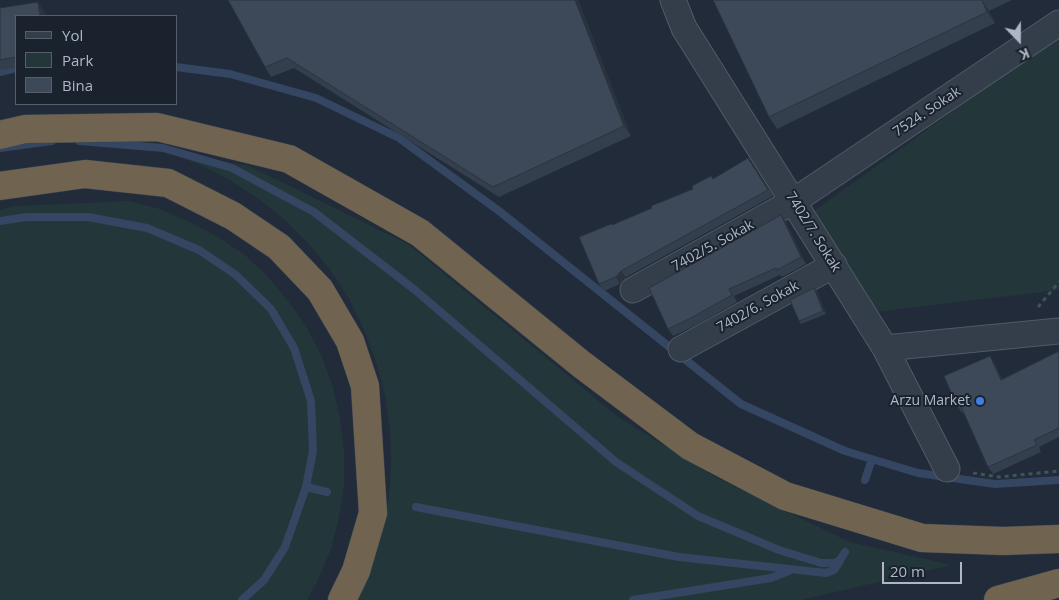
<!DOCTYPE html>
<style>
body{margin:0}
#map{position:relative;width:1059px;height:600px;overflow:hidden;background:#212b39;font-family:"Open Sans",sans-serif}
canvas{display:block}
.legend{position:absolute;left:15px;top:15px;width:162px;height:90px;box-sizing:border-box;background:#1a222e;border:1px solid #565e6b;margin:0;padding:6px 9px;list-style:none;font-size:15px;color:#afb7c6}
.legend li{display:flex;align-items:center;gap:10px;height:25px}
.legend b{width:25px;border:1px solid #565e6b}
.north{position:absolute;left:994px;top:15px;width:50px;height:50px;-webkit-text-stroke:4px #1a222e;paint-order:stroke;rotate:158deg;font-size:14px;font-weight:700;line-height:20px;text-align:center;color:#afb7c6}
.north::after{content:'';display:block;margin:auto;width:18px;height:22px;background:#afb7c6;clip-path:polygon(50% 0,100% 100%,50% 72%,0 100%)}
.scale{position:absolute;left:882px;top:562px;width:80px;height:22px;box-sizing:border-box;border:2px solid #afb7c6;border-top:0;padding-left:6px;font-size:15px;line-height:18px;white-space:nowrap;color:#afb7c6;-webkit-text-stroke:4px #1a222e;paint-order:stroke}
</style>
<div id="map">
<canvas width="1059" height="600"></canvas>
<ul class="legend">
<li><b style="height:6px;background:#343d4a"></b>Yol</li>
<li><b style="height:14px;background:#23373a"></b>Park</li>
<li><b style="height:14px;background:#3d4959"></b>Bina</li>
</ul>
<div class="north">K</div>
<div class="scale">20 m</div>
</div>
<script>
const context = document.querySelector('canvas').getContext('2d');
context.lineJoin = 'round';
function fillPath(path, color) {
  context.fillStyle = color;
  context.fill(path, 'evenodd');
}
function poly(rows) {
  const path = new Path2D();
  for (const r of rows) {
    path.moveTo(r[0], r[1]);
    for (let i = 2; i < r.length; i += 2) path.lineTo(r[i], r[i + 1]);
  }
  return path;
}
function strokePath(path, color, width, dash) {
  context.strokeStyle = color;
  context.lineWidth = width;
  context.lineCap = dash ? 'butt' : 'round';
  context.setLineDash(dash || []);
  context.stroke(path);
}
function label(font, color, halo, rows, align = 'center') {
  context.font = font + ' "Open Sans",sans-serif';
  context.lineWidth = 4;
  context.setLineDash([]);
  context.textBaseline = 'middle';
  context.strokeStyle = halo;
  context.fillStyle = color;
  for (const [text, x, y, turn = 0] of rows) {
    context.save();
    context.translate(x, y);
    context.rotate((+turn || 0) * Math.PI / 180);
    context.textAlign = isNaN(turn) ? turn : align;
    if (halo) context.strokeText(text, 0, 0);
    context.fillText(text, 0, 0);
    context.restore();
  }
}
const green = poly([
 [1059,35,1059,290,875,312,814,211],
 [168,152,249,166,408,244,617,416,715,477,850,542,952,565,801,600,358,600,372,565,382,532,389,497,391,462,390,429,385,395,376,362,364,330,349,299,331,271,309,244,285,220,259,199,230,180,200,165],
 [129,201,160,209,190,222,218,237,245,255,268,277,289,302,307,328,322,357,333,387,340,418,344,451,344,484,339,517,331,549,318,580,307,600,0,600,0,210,14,206]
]);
const stream = poly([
 [176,67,230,74,316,98,399,138,499,211,741,404,845,451,918,473,995,484,1059,480],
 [0,72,16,68],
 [79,141,163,148,232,168,314,212,415,290,616,462,698,516,779,550,821,563,835,563,840,560,845,552],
 [0,148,52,141],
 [0,221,27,217,88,217,147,228,199,250,236,275,271,309,294,348,311,401,313,451,306,487,285,547,264,580,242,600],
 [865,480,872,459],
 [306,487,327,492],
 [416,507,679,557,826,573,834,570,840,561],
 [633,600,771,578,789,571]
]);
const path = poly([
 [1038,307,1059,282],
 [973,473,999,477,1059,471]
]);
const minor = poly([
 [673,0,684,28,885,348,947,469],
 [633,290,794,201,1059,23],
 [885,348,1059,331],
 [681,349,834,265]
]);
const motorway = poly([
 [0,135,25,129,157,127,289,159,420,233,581,364,690,446,785,496,922,538,1003,541,1059,539],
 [0,186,85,174,168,183,233,216,279,247,320,290,350,341,365,386,373,513,356,571,342,600],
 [998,600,1059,583]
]);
const wall = poly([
 [228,0,578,0,631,136,499,197,294,68,271,77,265,67],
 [713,0,1012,0,989,11,995,23,777,129,769,117],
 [0,8,44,11,45,16,16,16,16,68,0,70],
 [748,158,773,196,626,277,620,284,604,291,599,284,652,208,693,189,713,179],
 [786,222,806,264,782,277,780,275,734,296,737,302,694,326,673,336,668,329],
 [817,291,826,314,801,324,799,321],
 [1059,351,1059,437,1039,447,1041,452,993,474,988,467,963,412,962,413,957,406,990,356,994,362,1002,379]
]);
const shadedWall = poly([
 [575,0,578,0,631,136,624,126],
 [982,0,989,11,995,23,987,12],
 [38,2,44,11,45,16,40,16],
 [781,215,786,222,806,264,801,257],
 [621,271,626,277,620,284,616,277],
 [814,288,817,291,826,314,823,311],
 [990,356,994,362,1005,387,1001,380]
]);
const building = poly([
 [228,0,575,0,624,126,493,187,287,58,265,67,228,0],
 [713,0,982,0,987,12,769,117,713,0],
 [38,2,40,16,16,16,16,57,0,60,0,8,38,2],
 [748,158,768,190,621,271,616,277,599,284,579,237,611,224,612,225,652,208,651,206,693,189,692,186,711,176,713,179,748,158],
 [781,215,801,257,777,270,776,268,729,289,732,295,689,319,668,329,649,288,781,215],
 [814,288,823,311,799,321,790,300,814,288],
 [1059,351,1059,428,1034,440,1037,445,988,467,960,404,957,406,944,376,990,356,1001,380,1059,351]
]);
const markers = [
 [980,401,5,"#3f7fe0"]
];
const streetNames = [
 ["7524. Sokak",927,112,-34],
 ["7402/7. Sokak",813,232,58],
 ["7402/5. Sokak",713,246,-29],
 ["7402/6. Sokak",758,307,-29]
];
const poiNames = [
 ["Arzu Market",970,401]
];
fillPath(green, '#23373a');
strokePath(stream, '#344661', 8);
strokePath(minor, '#525a67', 27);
strokePath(motorway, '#3f4754', 29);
strokePath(path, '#405458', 3, [4, 4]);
strokePath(minor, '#343d4a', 25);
strokePath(motorway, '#706451', 28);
fillPath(wall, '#343f4d');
fillPath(shadedWall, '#2b333e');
fillPath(building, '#3d4959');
strokePath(building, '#2b333e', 1);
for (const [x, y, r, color] of markers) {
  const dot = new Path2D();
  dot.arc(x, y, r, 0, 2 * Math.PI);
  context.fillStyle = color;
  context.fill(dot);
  strokePath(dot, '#1a222e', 2);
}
label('14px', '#afb7c6', '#1a222e', streetNames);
label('14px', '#afb7c6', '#1a222e', poiNames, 'right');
</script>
